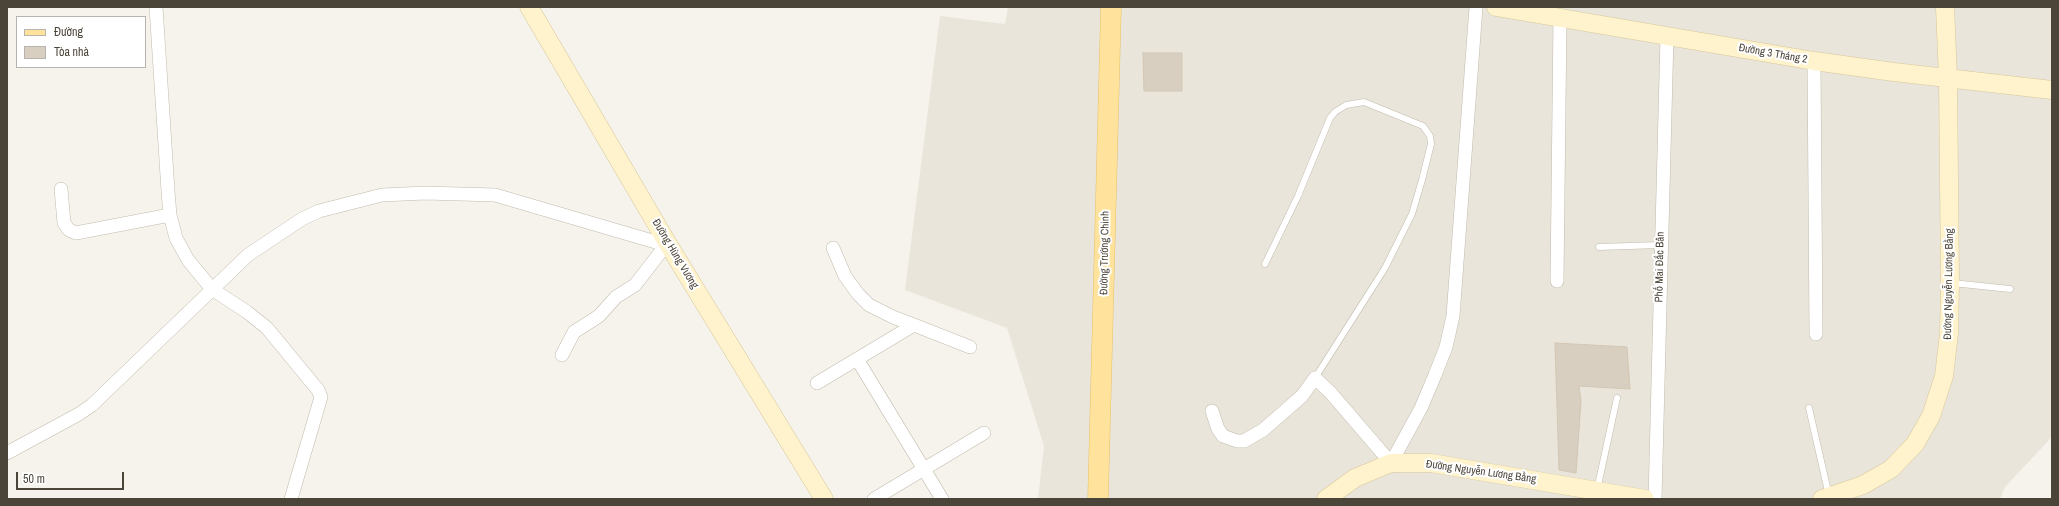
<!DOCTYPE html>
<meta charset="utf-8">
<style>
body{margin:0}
#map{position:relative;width:2059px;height:506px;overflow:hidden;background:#f6f3ec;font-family:"Archivo Narrow",sans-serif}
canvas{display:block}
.frame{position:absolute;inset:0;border:8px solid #4b4439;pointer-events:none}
.legend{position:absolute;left:16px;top:16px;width:130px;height:52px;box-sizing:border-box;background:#fff;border:1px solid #b7b4b0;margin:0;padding:5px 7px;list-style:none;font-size:12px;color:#4b4439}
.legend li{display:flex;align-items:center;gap:8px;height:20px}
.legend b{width:20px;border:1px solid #b7b4b0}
.scale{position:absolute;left:16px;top:472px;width:108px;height:18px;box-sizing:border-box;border:2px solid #4b4439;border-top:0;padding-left:5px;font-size:12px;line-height:14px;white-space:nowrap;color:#4b4439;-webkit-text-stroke:3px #fff;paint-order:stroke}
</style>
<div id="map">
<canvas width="2059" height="506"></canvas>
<div class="frame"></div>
<ul class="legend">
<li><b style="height:5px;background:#ffe39c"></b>Đường</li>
<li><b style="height:11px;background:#d8cfc1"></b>Tòa nhà</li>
</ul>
<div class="scale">50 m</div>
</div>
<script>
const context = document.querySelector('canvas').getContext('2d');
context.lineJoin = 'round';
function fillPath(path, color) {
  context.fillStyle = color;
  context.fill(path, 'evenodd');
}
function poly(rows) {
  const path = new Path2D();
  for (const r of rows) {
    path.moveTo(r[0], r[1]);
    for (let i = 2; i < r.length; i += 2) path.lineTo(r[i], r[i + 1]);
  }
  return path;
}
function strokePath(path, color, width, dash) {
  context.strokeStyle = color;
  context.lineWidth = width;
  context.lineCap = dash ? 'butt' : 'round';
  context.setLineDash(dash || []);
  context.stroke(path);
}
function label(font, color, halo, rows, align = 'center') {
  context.font = font + ' "Archivo Narrow",sans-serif';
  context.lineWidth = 4;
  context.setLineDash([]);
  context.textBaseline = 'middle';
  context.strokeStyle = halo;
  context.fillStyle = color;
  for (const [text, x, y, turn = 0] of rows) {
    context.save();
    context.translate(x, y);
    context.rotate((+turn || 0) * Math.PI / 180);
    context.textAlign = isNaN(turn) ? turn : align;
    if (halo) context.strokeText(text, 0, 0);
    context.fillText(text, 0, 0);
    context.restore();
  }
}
const residential = poly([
 [1008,7,2052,7,2052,437,2005,487,2000,499,1038,499,1044,446,1007,328,905,290,940,16,1005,24]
]);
const building = poly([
 [1143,53,1182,53,1182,91,1144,91,1143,53],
 [1555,343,1627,347,1630,389,1579,386,1581,401,1576,473,1559,470,1555,343]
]);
const lane = poly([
 [1599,247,1660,245],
 [1265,264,1298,196,1330,118,1335,112,1346,105,1364,102,1423,126,1430,136,1431,144,1422,180,1412,214,1385,268,1315,378],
 [1952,283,2010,289],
 [1809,408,1829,496],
 [1597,490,1617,398]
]);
const street = poly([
 [156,7,168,191,170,215,176,238,188,260,212,289,247,312,267,328,318,390,321,397,291,499],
 [1814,61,1816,334],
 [61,189,64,223,69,230,76,233,170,215],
 [833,248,845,276,858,294,869,305,893,317,914,325],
 [1557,281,1560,18],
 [562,355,574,332,599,316,616,297,635,285,666,245],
 [857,359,942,499],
 [817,383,914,325,970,347],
 [1212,411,1218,429,1223,436,1237,441,1244,441,1263,430,1302,396,1315,378,1330,392,1391,463,1421,408,1435,375,1446,347,1453,316,1476,7],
 [7,453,79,414,92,405,248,255,302,219,319,211,382,195,425,193,495,195,666,245,668,244],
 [874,499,984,433],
 [1655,499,1667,36]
]);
const secondary = poly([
 [529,7,668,244,824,499],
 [1496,7,1814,61,1894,72,2052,90],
 [1326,499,1355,478,1391,463,1431,463,1645,499],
 [1822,499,1863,485,1891,469,1915,444,1931,416,1944,376,1949,334,1950,283,1948,78,1945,7]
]);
const primary = poly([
 [1098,499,1111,7]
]);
const streetNames = [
 ["Đường 3 Tháng 2",1773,54,10],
 ["Đường Trường Chinh",1105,253,-89],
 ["Đường Hùng Vương",675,254,59],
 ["Phố Mai Đắc Bân",1660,267,-89],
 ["Đường Nguyễn Lương Bằng",1949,284,-89],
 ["Đường Nguyễn Lương Bằng",1481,472,8]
];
fillPath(residential, '#eae5da');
fillPath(building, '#d8cfc1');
strokePath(building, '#d3c7b4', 1);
strokePath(lane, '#c2bbae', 7);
strokePath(street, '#c2bbae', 14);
strokePath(secondary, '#d6c79b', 19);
strokePath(primary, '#e6c16a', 21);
strokePath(lane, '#fff', 6);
strokePath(street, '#fff', 13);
strokePath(secondary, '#fff3cd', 18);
strokePath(primary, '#ffe39c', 20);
label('11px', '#4b4439', '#fff', streetNames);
</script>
